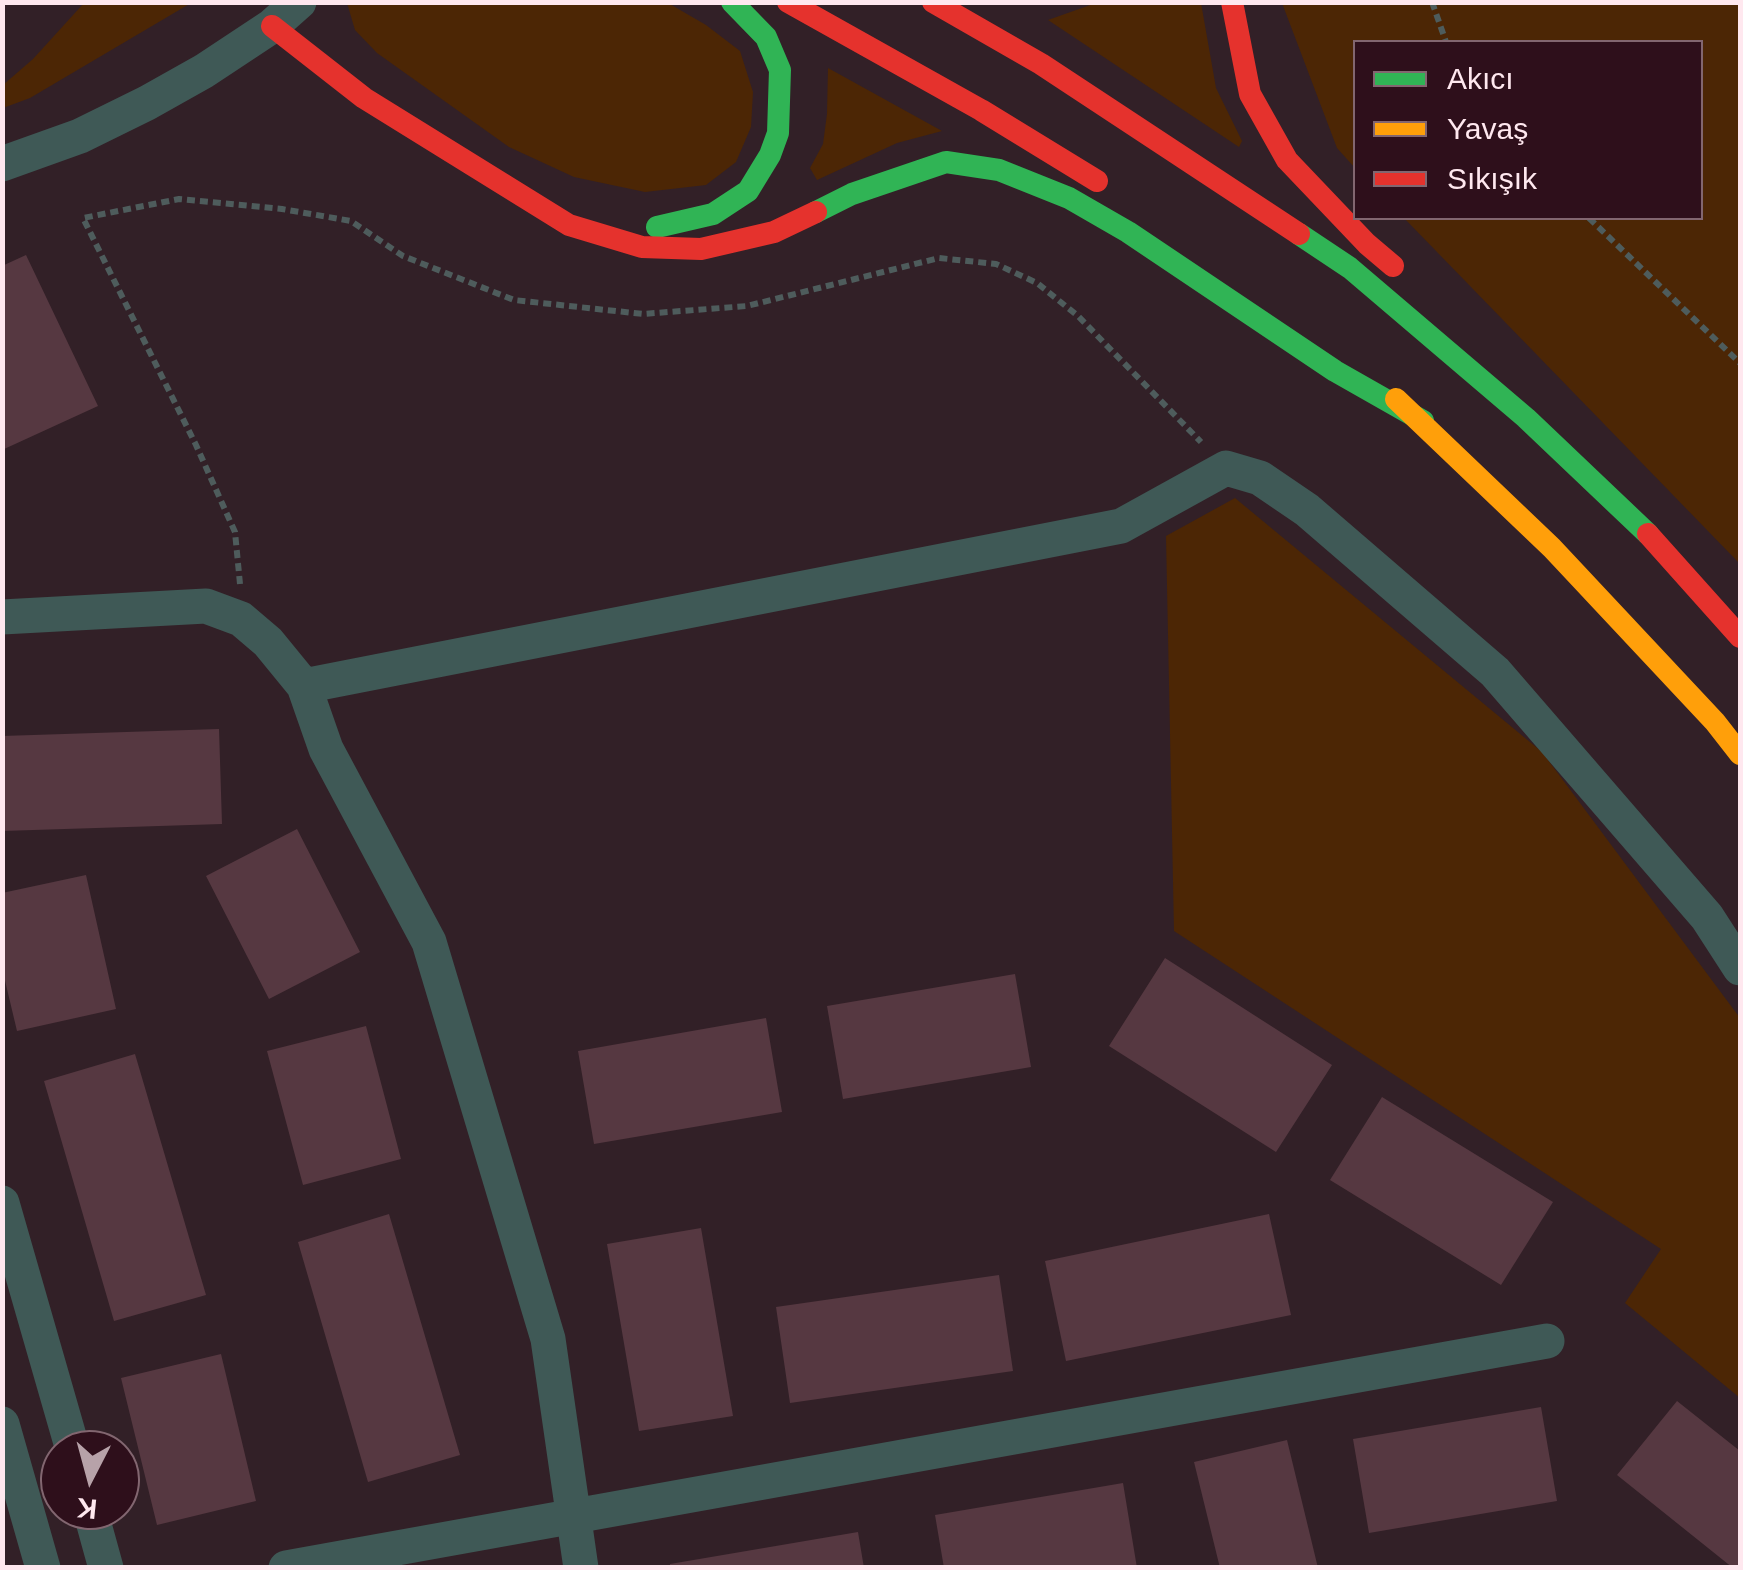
<!DOCTYPE html>
<meta charset="utf-8">
<style>
body{margin:0}
#map{position:relative;width:1743px;height:1570px;overflow:hidden;background:#322027;font-family:Helvetica,sans-serif}
canvas{display:block}
.frame{position:absolute;inset:0;border:5px solid #ffe8ef;pointer-events:none}
.legend{position:absolute;left:1353px;top:40px;width:350px;height:180px;box-sizing:border-box;background:#2e0f1b;border:2px solid #826670;margin:0;padding:12px 18px;list-style:none;font-size:30px;color:#ffe8ef}
.legend li{display:flex;align-items:center;gap:20px;height:50px}
.legend b{width:50px;border:2px solid #826670}
.north{position:absolute;left:40px;top:1430px;width:100px;height:100px;box-sizing:border-box;background:#2e0f1b;border:2px solid #826670;border-radius:50%;rotate:186deg;font-size:28px;font-weight:700;line-height:40px;text-align:center;color:#ffe8ef}
.north::after{content:'';display:block;margin:auto;width:35px;height:45px;background:#b7a2a9;clip-path:polygon(50% 0,100% 100%,50% 72%,0 100%)}
</style>
<div id="map">
<canvas width="1743" height="1570"></canvas>
<div class="frame"></div>
<ul class="legend">
<li><b style="height:12px;background:#30b455"></b>Akıcı</li>
<li><b style="height:12px;background:#ff9f0a"></b>Yavaş</li>
<li><b style="height:12px;background:#e5322d"></b>Sıkışık</li>
</ul>
<div class="north">K</div>
</div>
<script>
const context = document.querySelector('canvas').getContext('2d');
context.lineJoin = 'round';
function fillPath(path, color) {
  context.fillStyle = color;
  context.fill(path, 'evenodd');
}
function poly(rows) {
  const path = new Path2D();
  for (const r of rows) {
    path.moveTo(r[0], r[1]);
    for (let i = 2; i < r.length; i += 2) path.lineTo(r[i], r[i + 1]);
  }
  return path;
}
function strokePath(path, color, width, dash) {
  context.strokeStyle = color;
  context.lineWidth = width;
  context.lineCap = dash ? 'butt' : 'round';
  context.setLineDash(dash || []);
  context.stroke(path);
}
const green = poly([
 [84,3,191,3,30,98,3,108,3,85,33,59],
 [347,3,668,3,706,25,740,51,753,92,751,127,736,162,706,185,645,192,574,177,509,147,377,53,355,30],
 [1096,3,1201,3,1216,88,1242,141,1239,147,1048,20],
 [1282,3,1740,3,1740,564,1404,218,1700,218,1700,42,1356,42,1355,168,1337,148],
 [828,68,942,131,897,143,817,180,810,168,823,144,827,114],
 [1235,498,1542,752,1740,1018,1740,1398,1625,1303,1661,1249,1174,931,1166,536]
]);
const building = poly([
 [26,255,98,406,2,450,2,266],
 [219,729,222,824,2,831,2,736],
 [297,829,360,952,269,999,206,876],
 [86,875,116,1009,17,1031,2,968,2,893],
 [1165,958,1332,1065,1276,1152,1109,1046],
 [1015,974,1031,1067,843,1099,827,1006],
 [766,1018,782,1112,594,1144,578,1051],
 [366,1026,401,1159,303,1185,267,1051],
 [135,1054,206,1295,114,1321,44,1081],
 [1382,1097,1553,1202,1501,1285,1330,1180],
 [389,1214,460,1455,368,1482,298,1242],
 [1269,1214,1291,1315,1066,1361,1045,1261],
 [701,1228,733,1416,639,1431,607,1244],
 [999,1275,1013,1371,790,1403,776,1307],
 [221,1354,256,1501,157,1525,121,1378],
 [1677,1401,1740,1451,1740,1568,1733,1568,1617,1475],
 [1541,1407,1557,1501,1369,1533,1353,1439],
 [1287,1440,1318,1568,1220,1568,1194,1462],
 [1123,1483,1137,1568,944,1568,935,1515],
 [858,1532,864,1568,670,1568,670,1564]
]);
const path = poly([
 [1432,2,1446,42],
 [1589,218,1740,363],
 [240,584,235,532,196,445,83,218,179,199,282,209,351,221,403,256,514,300,643,314,747,306,939,258,996,264,1037,283,1078,316,1201,442]
]);
const street = poly([
 [2,164,80,136,147,103,204,71,272,26,299,2],
 [2,617,206,606,241,619,268,642,304,686,326,749,429,942,548,1339,581,1568],
 [304,686,1121,526,1226,468,1260,478,1307,510,1495,672,1707,917,1740,968],
 [2,1203,73,1450],
 [2,1424,43,1568],
 [90,1510,106,1568],
 [286,1568,1547,1341]
]);
const fast = poly([
 [816,212,852,194,946,162,999,170,1069,198,1128,232,1335,371,1423,421],
 [657,227,713,214,748,191,770,155,778,133,780,70,766,37,732,2],
 [1299,234,1350,268,1526,418,1648,534]
]);
const slow = poly([
 [1396,399,1552,548,1715,722,1740,754]
]);
const jam = poly([
 [788,2,981,110,1097,181],
 [933,2,1041,64,1299,234],
 [1232,2,1250,94,1287,160,1367,244,1393,266],
 [272,26,364,98,569,225,642,247,701,249,774,232,816,212],
 [1648,534,1740,637]
]);
fillPath(green, '#4c2605');
fillPath(building, '#563841');
strokePath(path, '#4e5c5c', 6, [8, 5]);
strokePath(street, '#3f5956', 35);
strokePath(fast, '#30b455', 22);
strokePath(slow, '#ff9f0a', 22);
strokePath(jam, '#e5322d', 22);
</script>
